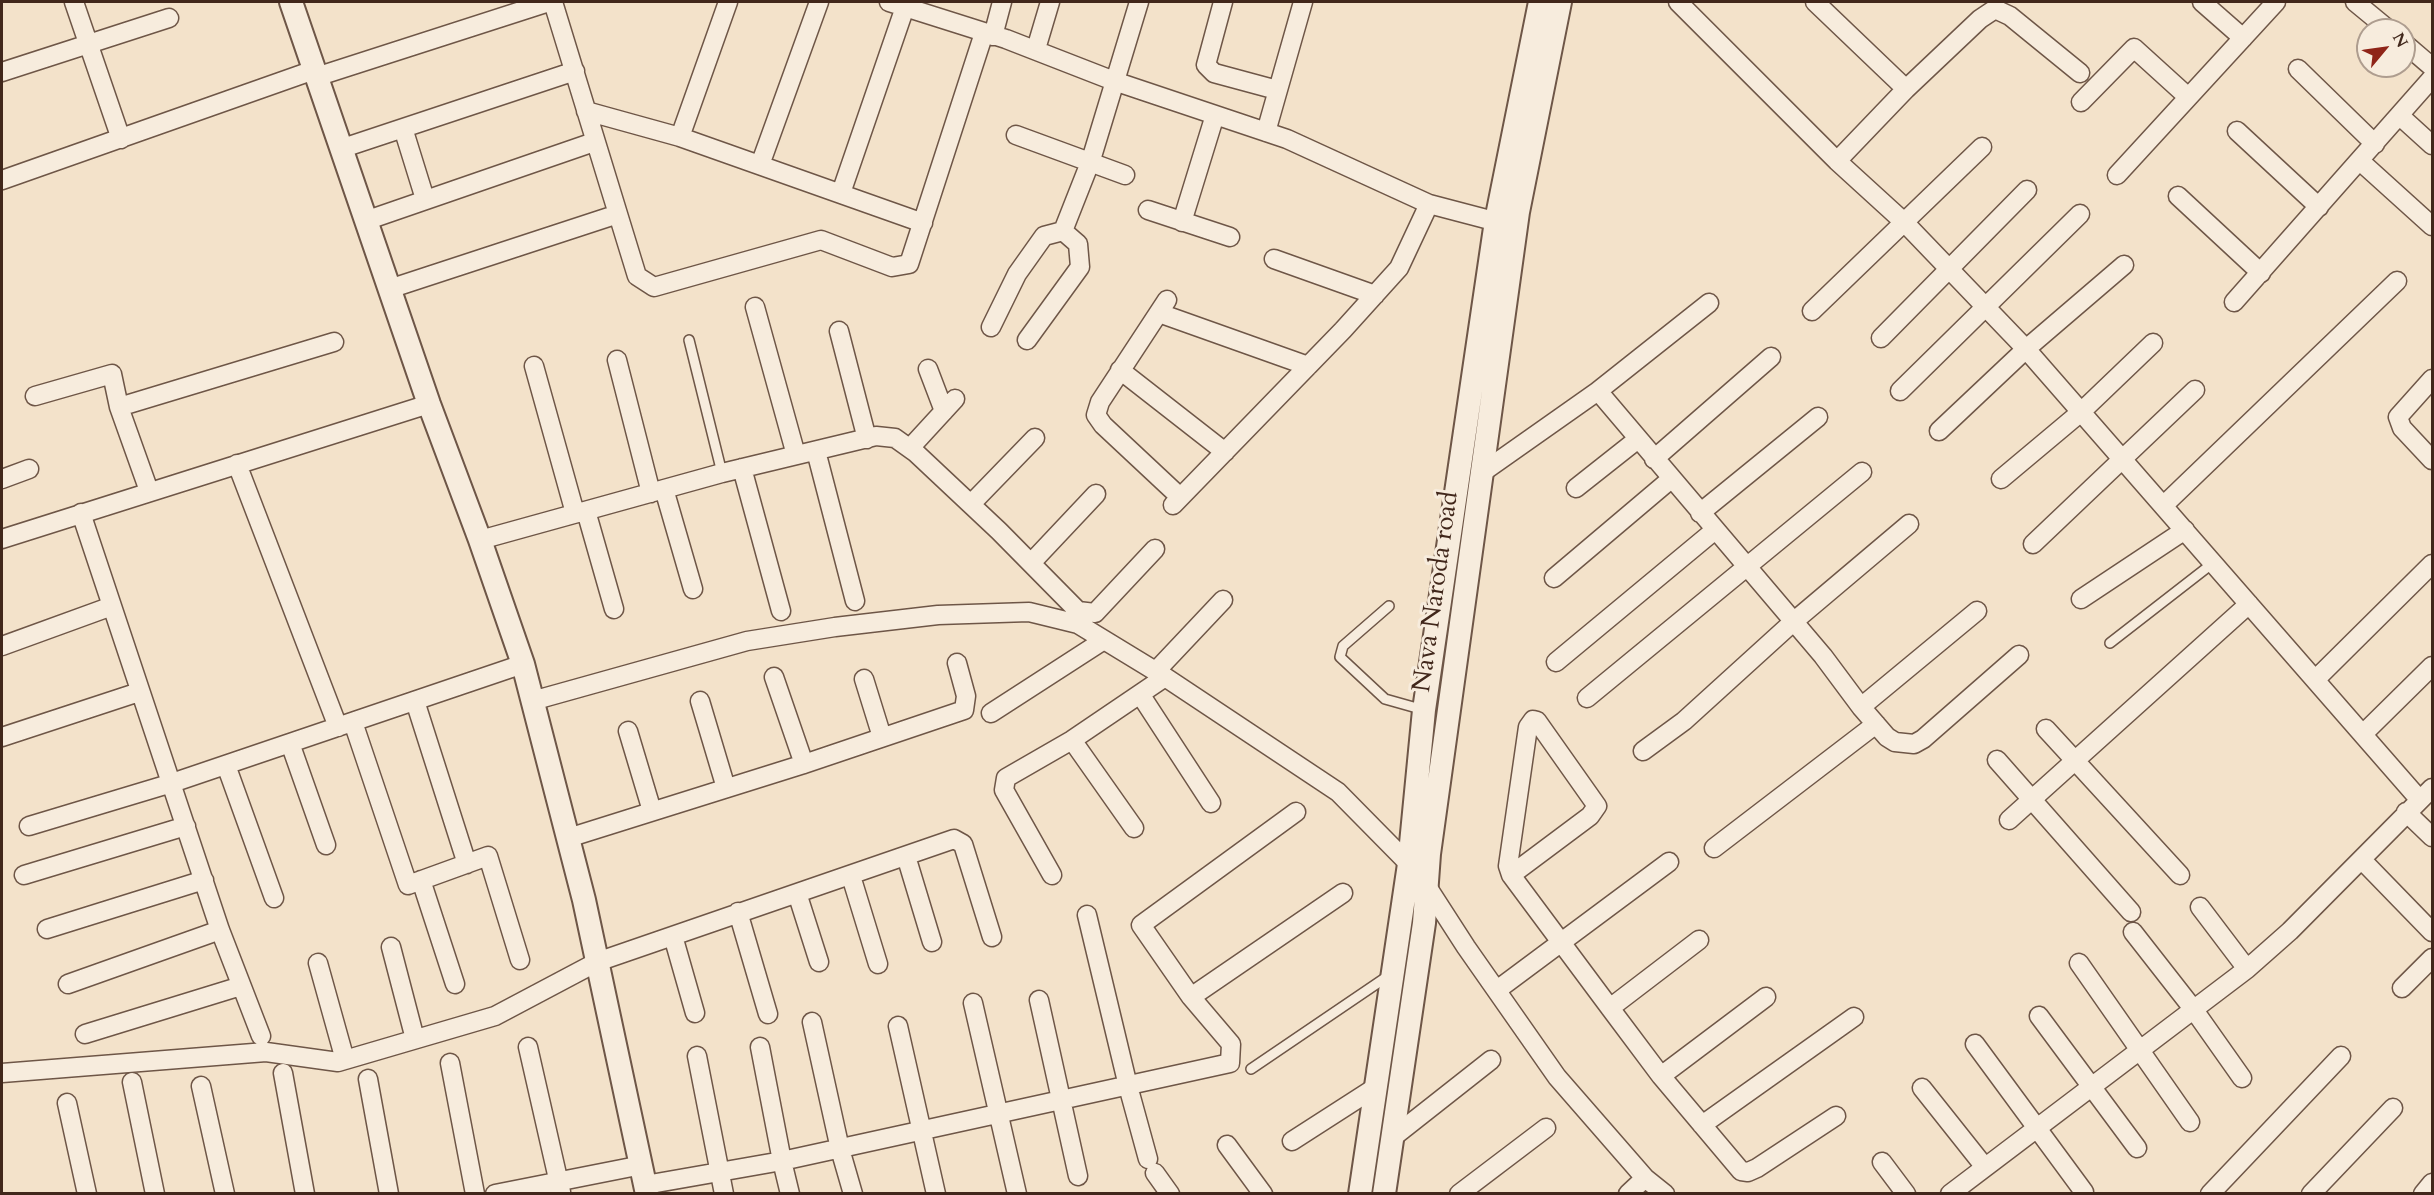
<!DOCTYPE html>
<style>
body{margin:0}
#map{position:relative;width:2434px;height:1195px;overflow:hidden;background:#f3e2ca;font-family:Cardo,serif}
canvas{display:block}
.frame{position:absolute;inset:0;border:3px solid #41271b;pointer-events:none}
.north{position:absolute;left:2356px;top:18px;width:60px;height:60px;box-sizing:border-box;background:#f7ecdd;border:2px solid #ae9d8f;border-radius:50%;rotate:61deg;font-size:16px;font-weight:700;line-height:24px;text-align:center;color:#41271b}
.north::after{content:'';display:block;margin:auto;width:21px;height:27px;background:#8f2418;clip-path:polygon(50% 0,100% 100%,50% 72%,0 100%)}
</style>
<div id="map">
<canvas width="2434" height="1195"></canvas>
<div class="frame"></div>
<div class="north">N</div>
</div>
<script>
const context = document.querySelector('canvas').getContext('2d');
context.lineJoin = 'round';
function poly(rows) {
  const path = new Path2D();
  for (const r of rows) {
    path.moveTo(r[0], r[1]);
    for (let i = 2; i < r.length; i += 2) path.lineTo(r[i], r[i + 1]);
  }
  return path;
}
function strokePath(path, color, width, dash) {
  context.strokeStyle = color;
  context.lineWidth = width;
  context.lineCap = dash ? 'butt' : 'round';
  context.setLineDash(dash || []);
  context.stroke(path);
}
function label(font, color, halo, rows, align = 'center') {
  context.font = font + ' Cardo,serif';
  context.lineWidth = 6;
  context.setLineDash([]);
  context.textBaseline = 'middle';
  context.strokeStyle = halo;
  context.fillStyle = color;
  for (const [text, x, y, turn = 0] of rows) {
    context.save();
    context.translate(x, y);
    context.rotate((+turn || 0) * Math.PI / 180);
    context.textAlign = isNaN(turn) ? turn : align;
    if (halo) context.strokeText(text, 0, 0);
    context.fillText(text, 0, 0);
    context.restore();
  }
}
const service = poly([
 [689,340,722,473],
 [1389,606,1343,646,1340,657,1385,699,1424,710],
 [2110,643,2213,563],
 [1251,1069,1391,974]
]);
const minor = poly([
 [74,2,121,139],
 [553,2,637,276,654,287,821,240,892,267,909,264,984,33],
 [889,2,1006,39,1114,81,1287,139,1429,204,1509,225],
 [1223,2,1206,65,1214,73,1277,90],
 [1678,2,1837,161,1905,223,2026,349,2419,799],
 [1815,2,1906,89],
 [2202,2,2243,38],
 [2355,2,2389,30],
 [993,36,1002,2],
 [2404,43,2432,67],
 [1036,49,1050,2],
 [2298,69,2375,144],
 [2,72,169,18],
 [316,77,549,2],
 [2081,102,2134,48,2188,97],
 [586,111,680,137,923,223],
 [2400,116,2432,145],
 [403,128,425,199],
 [2237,131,2319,207],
 [1266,132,1303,2],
 [1016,135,1125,175],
 [680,137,728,2],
 [340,149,575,71],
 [1837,161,1906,89,1980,19,1995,9,2010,16,2080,73],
 [2360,161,2432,226],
 [760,165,819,2],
 [2117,175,2276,2],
 [2,180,314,70],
 [841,193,905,7],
 [2178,196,2261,273],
 [1148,210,1230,237],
 [365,221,594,142],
 [1182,222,1215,115],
 [1274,259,1375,295],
 [389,289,618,214],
 [1167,300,1100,402,1096,415,1103,425,1180,497],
 [2234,302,2432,78],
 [755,307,796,455],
 [1812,311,1982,147],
 [1159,313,1308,366],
 [991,327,1017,274,1044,236,1063,231],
 [839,331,867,439],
 [1881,338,2027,190],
 [1027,340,1080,267,1078,244,1063,231,1091,160,1139,2],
 [617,360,651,493],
 [534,366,575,513],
 [928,369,944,411],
 [1120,370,1225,452],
 [2432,379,2398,417,2402,428,2432,460],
 [1598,391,1709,303],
 [1900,391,2080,214],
 [35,396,112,374,119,407,149,491],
 [119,407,334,342],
 [1939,431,2026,349,2124,265],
 [910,448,955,399],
 [816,451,855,601],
 [1654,459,1771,357],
 [237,464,338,727],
 [742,468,781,611],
 [1483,472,1598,391,1823,656,1861,707,1887,737,1895,742,1914,744,1923,739,2019,655],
 [2,479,29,469],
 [2001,479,2081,412,2153,343],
 [1576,488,1638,439],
 [664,489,693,589],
 [971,504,1035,438],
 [1173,505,1343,330,1399,268,1429,204],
 [2163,506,2397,281],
 [586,511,614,609],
 [81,513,220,930,261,1036],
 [1700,513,1818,417],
 [2,539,429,404],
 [480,540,722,473,876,436,895,438,916,453,999,531,1078,611,1095,613,1155,549],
 [2033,544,2195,390],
 [1031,563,1096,494],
 [1554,578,1671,479],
 [2081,599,2185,530],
 [2,646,112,606],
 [1556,662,1715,530],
 [1156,671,1223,600],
 [774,677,804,764],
 [864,679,882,737],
 [2315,680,2432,564],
 [1140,694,1211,803],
 [1587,698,1862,472],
 [415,701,467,864],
 [532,701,747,641,835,627,938,615,1029,612,1078,624,1165,677,1338,792,1409,864,1426,885,1466,947,1557,1077,1645,1178,1665,1194],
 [700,701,726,788],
 [1861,707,1977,611],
 [991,713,1104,640],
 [353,722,408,885,488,856,520,960],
 [2046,729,2180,875],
 [628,731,652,811],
 [2363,734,2432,666],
 [2,737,139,692],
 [1072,740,1134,828],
 [290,743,326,845],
 [1643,751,1684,721,1793,622,1909,524],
 [1997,760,2131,912],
 [226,765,274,898],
 [1296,812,1141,925,1191,997,1343,893],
 [2406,812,2432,837],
 [2009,820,2249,604],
 [29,826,172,783,523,664],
 [568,838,804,764,964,710,966,696,957,663],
 [1714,848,1876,724],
 [906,856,932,942],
 [2362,860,2432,932],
 [24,875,186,826],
 [1052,875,1004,790,1006,778,1072,740,1165,677],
 [1511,875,1590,816,1597,806,1537,721,1533,720,1528,727,1508,866,1511,875,1610,1008,1661,1076,1741,1171,1748,1172,1757,1168,1836,1116],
 [851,876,878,964],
 [421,880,455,984],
 [797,893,819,962],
 [2200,907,2247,969],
 [738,912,768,1014],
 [1087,915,1128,1086,1148,1159],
 [47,929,204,880],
 [2133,932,2194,1010,2242,1078],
 [673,936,695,1013],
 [391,947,415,1039],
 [318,963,345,1060],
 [2079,963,2190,1122],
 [68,984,220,930],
 [2402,988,2432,958],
 [1497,990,1669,862],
 [1039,1000,1078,1176],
 [973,1003,1017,1194],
 [1610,1008,1699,940],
 [2039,1016,2137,1148],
 [812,1022,840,1149,853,1194],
 [898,1026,936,1194],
 [85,1034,241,986],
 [1975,1044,2084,1192],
 [528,1047,561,1192],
 [760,1047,782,1161,790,1194],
 [697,1056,724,1194],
 [450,1063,475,1194],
 [2,1073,266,1052,338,1062,495,1016,597,962,954,839,963,844,992,937],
 [283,1073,305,1194],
 [1661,1076,1766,997],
 [368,1079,389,1194],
 [132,1082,155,1194],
 [201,1086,225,1194],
 [1922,1088,1984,1166],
 [67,1103,87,1194],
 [1702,1125,1854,1017],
 [1392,1138,1491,1060],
 [1292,1141,1376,1087],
 [1227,1145,1263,1194],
 [1882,1162,1906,1194],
 [1155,1173,1170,1194],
 [645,1185,782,1161,1230,1063,1231,1044,1191,997],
 [495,1194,642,1165],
 [1459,1194,1546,1128],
 [1628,1194,1645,1178],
 [1950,1194,2247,969,2290,931,2432,788],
 [2210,1194,2341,1056],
 [2311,1194,2393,1108],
 [2423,1194,2432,1183]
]);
const tertiary = poly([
 [291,2,429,404,480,540,523,664,584,900,647,1194],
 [1360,1194,1409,864,1424,710,1496,221,1540,2],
 [1384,1194,1424,923,1429,854,1518,212,1560,2]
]);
const streetNames = [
 ["Nava Naroda road",1437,592,-82]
];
strokePath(service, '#6e5647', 12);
strokePath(minor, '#6e5647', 21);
strokePath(tertiary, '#6e5647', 26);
strokePath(service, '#f7ecdd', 9);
strokePath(minor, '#f7ecdd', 18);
strokePath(tertiary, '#f7ecdd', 22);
label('26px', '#41271b', '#f7ecdd', streetNames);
</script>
